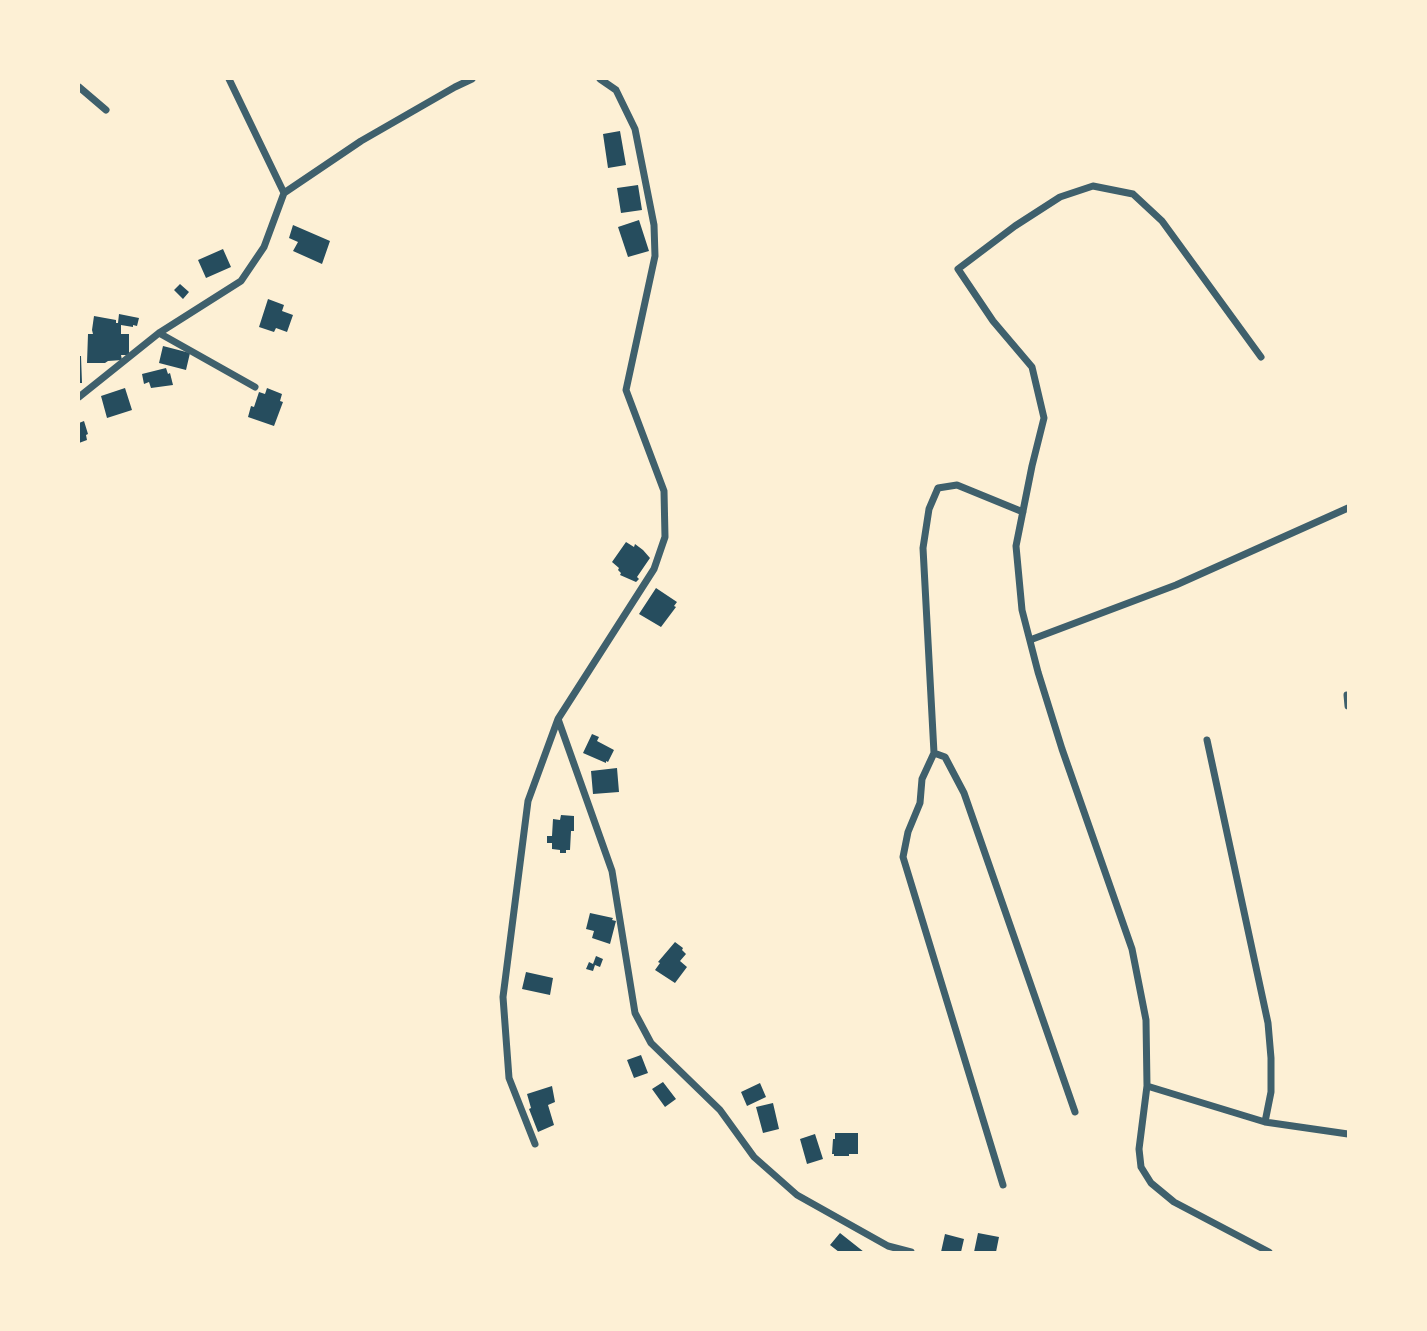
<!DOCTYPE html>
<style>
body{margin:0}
#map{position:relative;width:1427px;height:1331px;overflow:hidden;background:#fdf0d5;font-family:Manrope,sans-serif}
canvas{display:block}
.frame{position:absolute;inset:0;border:80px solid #fdf0d5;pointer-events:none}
</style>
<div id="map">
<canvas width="1427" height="1331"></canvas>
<div class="frame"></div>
</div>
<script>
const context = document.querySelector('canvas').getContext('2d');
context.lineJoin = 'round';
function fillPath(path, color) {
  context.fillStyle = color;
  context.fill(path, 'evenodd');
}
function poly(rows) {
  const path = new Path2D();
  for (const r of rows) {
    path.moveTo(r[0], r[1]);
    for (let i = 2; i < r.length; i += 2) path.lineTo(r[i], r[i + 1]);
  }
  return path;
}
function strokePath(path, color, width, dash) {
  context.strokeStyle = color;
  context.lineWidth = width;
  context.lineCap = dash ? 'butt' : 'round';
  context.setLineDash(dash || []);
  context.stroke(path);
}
const building = poly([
 [620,131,626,165,608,168,603,134],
 [638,185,642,210,621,213,617,188],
 [639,220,649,251,628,257,618,227],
 [293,225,330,241,322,264,293,251,298,242,289,238],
 [223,249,231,267,206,278,198,260],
 [180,284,189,292,183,299,174,290],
 [268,299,284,305,282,311,293,315,287,332,276,328,274,332,259,327],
 [119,314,139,318,137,326,133,325,133,327,121,325,121,334,129,334,129,355,121,355,122,360,108,361,105,363,87,363,88,334,93,334,92,330,94,316,116,320,116,323,118,323],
 [163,346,190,353,186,370,159,363],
 [79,356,81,356,82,383,79,383],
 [166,368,168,374,170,373,173,385,151,388,149,382,144,384,142,374],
 [125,388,132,410,107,418,101,396],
 [267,388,282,394,280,401,283,402,274,426,248,417,251,406,254,407,259,392,265,394],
 [84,421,88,434,86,435,87,440,79,443,79,423],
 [626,542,634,547,635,544,643,550,650,558,637,577,639,579,636,582,620,575,621,573,618,570,619,568,612,562],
 [656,588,677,602,674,606,676,607,661,627,639,614],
 [592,734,599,737,597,741,614,750,608,762,606,761,606,763,583,753],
 [617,768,619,792,593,794,591,771],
 [561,815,574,816,574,831,571,831,570,850,566,850,566,853,560,853,560,850,552,849,552,843,547,843,547,836,552,836,553,819,560,820],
 [590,913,613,918,612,920,616,921,610,944,592,938,594,931,586,929],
 [675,942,683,948,682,950,686,954,680,961,687,967,675,983,655,970,660,963,658,962],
 [596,956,603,959,600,967,595,965,593,971,586,969,589,962,593,964],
 [526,972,553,978,550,995,522,989],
 [641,1055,648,1073,634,1078,627,1060],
 [663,1082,676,1099,665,1107,652,1089],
 [760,1083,766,1097,747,1106,741,1092],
 [552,1086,555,1102,548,1105,554,1125,538,1132,529,1109,531,1108,527,1094],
 [773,1103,779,1129,763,1133,756,1107],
 [835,1133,858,1133,858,1154,849,1154,849,1156,834,1156,834,1154,832,1154,833,1139,835,1139],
 [815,1134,823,1159,807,1164,800,1139],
 [840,1233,864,1252,839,1252,830,1245],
 [978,1233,999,1237,996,1252,974,1252],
 [945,1234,964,1239,961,1252,941,1252]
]);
const minor = poly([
 [229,79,284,193],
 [600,79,616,90,635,129,654,225,655,256,626,390,664,491,665,537,654,569,558,719,612,871,635,1013,651,1043,720,1110,754,1157,797,1195,888,1246,911,1252],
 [79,87,106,110],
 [159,333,255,387],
 [1261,357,1162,221,1133,194,1093,186,1060,197,1015,226,958,269,993,321,1032,367,1044,418,1032,466,1016,546,1022,610,1038,672,1062,749,1132,949,1146,1020,1147,1086,1139,1149,1141,1167,1151,1183,1174,1202,1269,1252],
 [79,397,159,333,241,281,264,247,284,193,361,141,455,87,472,79],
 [1030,640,1176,585,1348,508],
 [1347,695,1348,706],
 [1207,740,1268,1023,1271,1058,1271,1092,1265,1122],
 [934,753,945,757,964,793,1075,1112],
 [1147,1086,1265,1122,1348,1134],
 [535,1144,509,1078,503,997,528,801,558,719],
 [1003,1185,903,857,908,832,920,803,922,779,934,753,923,548,929,509,938,488,957,485,1023,512]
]);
fillPath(building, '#264d5e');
strokePath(minor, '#3f606c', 7);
</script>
